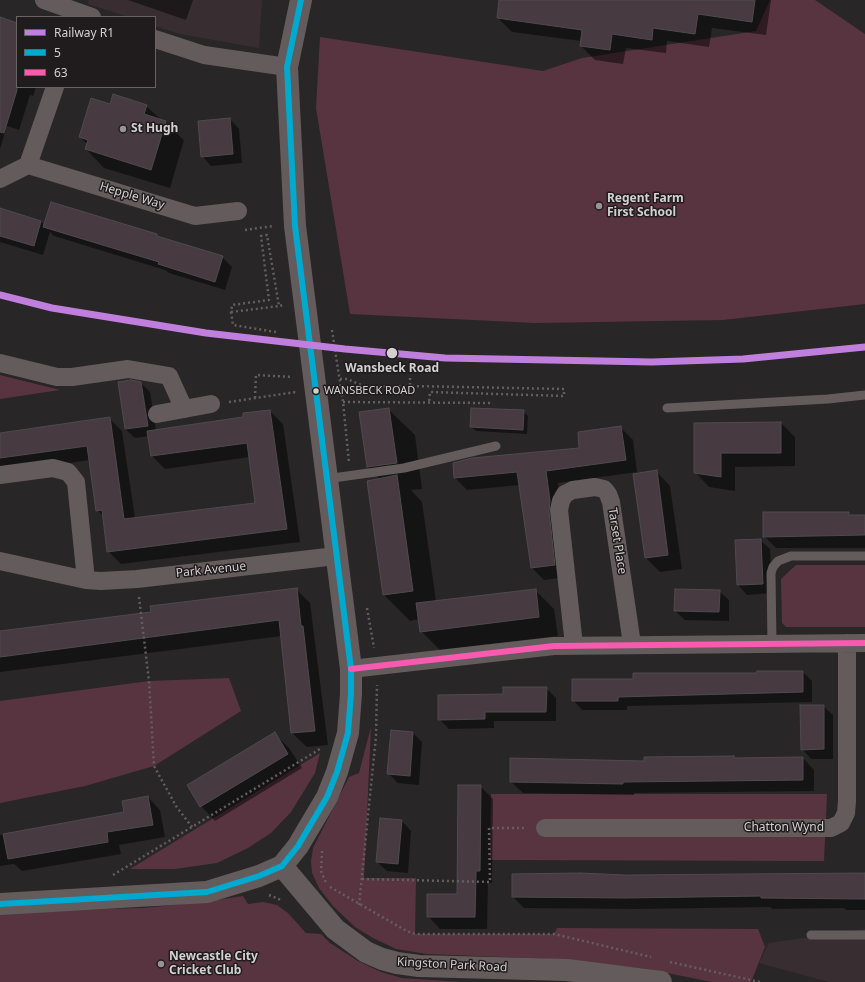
<!DOCTYPE html>
<style>
body{margin:0}
#map{position:relative;width:865px;height:982px;overflow:hidden;background:#292627;font-family:"Noto Sans",sans-serif}
canvas{display:block}
.legend{position:absolute;left:16px;top:16px;width:140px;height:72px;box-sizing:border-box;background:#201b1d;border:1px solid #686365;margin:0;padding:5px 7px;list-style:none;font-size:12px;color:#d3d0d1}
.legend li{display:flex;align-items:center;gap:8px;height:20px}
.legend b{width:20px;border:1px solid #686365}
</style>
<div id="map">
<canvas width="865" height="982"></canvas>
<ul class="legend">
<li><b style="height:5px;background:#c07fdc"></b>Railway R1</li>
<li><b style="height:5px;background:#00a9ce"></b>5</li>
<li><b style="height:5px;background:#f75aaf"></b>63</li>
</ul>
</div>
<script>
const context = document.querySelector('canvas').getContext('2d');
context.lineJoin = 'round';
function fillPath(path, color) {
  context.fillStyle = color;
  context.fill(path, 'evenodd');
}
function poly(rows) {
  const path = new Path2D();
  for (const r of rows) {
    path.moveTo(r[0], r[1]);
    for (let i = 2; i < r.length; i += 2) path.lineTo(r[i], r[i + 1]);
  }
  return path;
}
function strokePath(path, color, width, dash) {
  context.strokeStyle = color;
  context.lineWidth = width;
  context.lineCap = dash ? 'butt' : 'round';
  context.setLineDash(dash || []);
  context.stroke(path);
}
function label(font, color, halo, rows, align = 'center') {
  context.font = font + ' "Noto Sans",sans-serif';
  context.lineWidth = 3;
  context.setLineDash([]);
  context.textBaseline = 'middle';
  context.strokeStyle = halo;
  context.fillStyle = color;
  for (const [text, x, y, turn = 0] of rows) {
    context.save();
    context.translate(x, y);
    context.rotate((+turn || 0) * Math.PI / 180);
    context.textAlign = isNaN(turn) ? turn : align;
    if (halo) context.strokeText(text, 0, 0);
    context.fillText(text, 0, 0);
    context.restore();
  }
}
const built = poly([
 [89,0,262,0,259,48,180,34,155,26,155,17,128,17,88,4],
 [865,929,865,982,829,982,759,963,769,943]
]);
const green = poly([
 [770,0,815,0,865,34,865,304,723,320,535,323,350,314,316,108,320,37,543,71,582,58,756,31],
 [0,375,60,390,0,399],
 [796,565,865,565,865,627,786,627,782,623,781,579],
 [229,678,241,711,154,766,85,786,0,803,0,701,149,681],
 [371,727,364,878,416,878,415,934,554,934,557,928,758,929,765,947,751,982,712,982,647,969,554,959,427,954,396,949,373,938,355,927,333,906,319,888,312,873,311,861,313,848,349,777,359,773],
 [320,753,315,773,291,812,271,833,248,848,217,863,175,869,130,869],
 [491,794,827,794,824,861,490,860],
 [243,896,248,904,263,902,277,905,288,913,306,933,321,934,330,943,358,961,381,972,402,978,462,982,0,982,0,914,36,911,143,908,204,902]
]);
const shadow = poly([
 [128,0,193,0,186,20],
 [500,0,771,0,766,35,712,28,709,47,667,41,666,53,626,48,623,64,595,60,581,46,581,41,512,32,498,18],
 [0,18,17,24,17,87,36,87,33,96,30,95,19,130,7,126,0,149],
 [111,105,146,106,184,140,170,188,104,168,86,149,87,144,80,137],
 [230,119,239,129,242,163,211,166,202,156],
 [1,209,41,222,45,225,157,235,160,238,222,257,232,267,225,290,169,273,165,270,54,236,50,232,43,255,0,242],
 [141,383,150,392,156,430,244,418,270,411,283,424,300,542,121,564,108,551,104,517,97,510,90,460,0,473,0,433,109,418,122,431,135,518,256,503,250,457,165,469,152,456,149,436,135,438,125,429],
 [388,409,415,435,422,489,411,490,422,502,436,601,477,596,479,598,535,590,554,609,558,636,440,650,421,631,419,619,410,621,384,595,380,479,368,467],
 [523,411,528,416,527,434,476,431,471,427],
 [781,423,795,437,795,466,735,467,735,491,709,487,695,472,695,424],
 [621,428,633,440,637,472,558,483,562,513,566,577,544,580,532,568,520,485,467,490,455,478,580,448],
 [656,471,670,486,682,569,660,572,646,558],
 [848,513,852,516,865,516,865,548,776,548,764,536],
 [760,540,770,549,772,593,747,595,738,585,736,541],
 [296,589,310,603,328,745,307,747,292,733,282,636,0,672,0,632,152,613],
 [719,591,729,600,729,621,685,620,675,611],
 [803,672,812,681,812,702,627,706,627,710,582,710,573,700,634,680],
 [546,688,556,698,556,721,494,721,494,728,449,729,439,719,504,695],
 [823,706,833,715,833,759,811,759,802,749],
 [413,733,422,742,419,785,398,783,389,774],
 [275,734,289,748,302,768,215,821,201,806],
 [803,758,814,770,814,791,634,793,634,795,523,793,511,782,645,762],
 [480,786,493,799,492,883,488,883,487,929,440,929,428,916,458,895],
 [148,797,160,810,165,837,119,845,121,854,22,871,14,864,0,866,0,835,125,813],
 [402,821,411,831,408,873,387,871,377,862],
 [865,874,865,910,846,910,844,908,773,909,770,907,637,909,524,908,513,897,513,875]
]);
const building = poly([
 [499,0,755,0,752,22,698,14,695,34,653,28,652,40,612,34,610,50,580,46,582,30,497,18,499,0],
 [0,17,17,23,17,90,4,133,0,132,0,17],
 [113,94,147,105,144,114,166,121,151,170,85,149,88,140,79,137,91,98,110,104,113,94],
 [230,118,233,154,201,157,198,121,230,118],
 [51,202,157,234,157,236,223,256,215,282,158,264,159,262,43,227,51,202],
 [0,208,41,221,34,246,0,236,0,208],
 [131,380,141,382,148,426,125,429,118,382,131,380],
 [389,408,397,463,367,467,359,412,389,408],
 [471,408,524,410,523,430,470,427,471,408],
 [270,410,287,529,107,552,102,510,96,511,87,446,0,458,0,433,110,417,124,519,255,503,247,443,151,456,147,431,243,417,243,413,270,410],
 [781,422,781,453,721,453,721,477,694,473,694,423,781,422],
 [621,426,626,460,546,471,550,501,549,511,555,565,531,568,517,472,454,478,453,463,472,458,579,448,578,432,621,426],
 [657,470,668,555,645,558,633,474,657,470],
 [397,475,413,591,383,595,367,481,397,475],
 [763,512,849,512,849,515,865,515,865,535,763,537,763,512],
 [761,539,763,584,737,585,735,540,761,539],
 [297,588,301,626,303,626,315,731,291,733,279,620,0,657,0,631,151,612,150,606,297,588],
 [536,589,539,617,420,632,416,603,536,589],
 [675,589,720,590,719,612,674,611,675,589],
 [757,671,803,671,803,692,618,697,618,701,572,701,572,679,633,679,633,673,757,673,757,671],
 [503,687,547,687,546,712,485,712,485,719,438,720,438,695,503,694,503,687],
 [800,705,824,705,824,749,801,750,800,705],
 [391,730,413,732,410,776,387,774,391,730],
 [275,732,288,754,200,807,187,785,275,732],
 [734,756,734,758,803,757,803,780,623,782,623,784,510,782,510,758,644,761,644,757,734,756],
 [458,785,481,785,480,871,476,871,475,917,427,917,427,894,457,894,458,785],
 [148,796,153,825,107,832,108,842,8,859,3,834,124,812,122,801,148,796],
 [380,818,402,820,398,864,376,862,380,818],
 [580,873,625,875,865,873,865,899,761,898,761,896,625,898,512,897,512,874,580,873]
]);
const path = poly([
 [245,230,273,226],
 [231,312,279,306],
 [332,330,343,402,349,462],
 [276,332,233,325,231,312,232,305,269,300,261,236,267,235,279,306,283,305],
 [410,378,410,386,564,389,564,396,430,392,429,403],
 [340,379,347,379,366,387,410,386,408,394,342,393],
 [255,398,256,375,293,377],
 [229,402,296,392],
 [343,402,490,403],
 [139,597,149,681,154,766,176,806,192,827],
 [367,608,374,648],
 [322,851,321,871,326,883],
 [113,875,320,749],
 [362,879,490,882,489,828,526,828],
 [330,887,405,930,415,934,554,934,651,957],
 [269,895,281,900],
 [359,905,376,736,377,685],
 [670,962,760,982]
]);
const service = poly([
 [667,408,828,399,865,395],
 [326,479,404,468,496,446],
 [772,644,771,573,773,567,778,561,791,556,865,556],
 [811,935,865,935]
]);
const minor = poly([
 [44,0,92,17],
 [155,39,204,55,287,67],
 [28,165,195,216,238,211],
 [0,179,28,165,55,87],
 [0,363,57,377,72,377,128,369,169,376,184,409],
 [157,414,211,404],
 [0,475,53,468,68,472,76,482,86,580],
 [0,561,86,580,101,581,137,579,336,556],
 [574,645,559,510,561,501,565,494,573,490,595,487,604,489,608,494,611,502,632,644],
 [351,669,554,646,865,643],
 [545,828,831,828,841,823,846,813,847,801,847,643]
]);
const tertiary = poly([
 [282,866,335,929,366,952,382,959,397,963,419,966,567,970,661,982],
 [0,904,207,892,259,876,282,866,298,846,327,797,337,772,348,733,351,694,351,669,295,226,287,67,301,0]
]);
const bus1 = poly([
 [0,904,207,892,259,876,282,866,298,846,327,797,337,772,348,733,351,694,351,669,295,226,287,67,301,0]
]);
const bus2 = poly([
 [351,669,554,646,865,643]
]);
const rail1 = poly([
 [0,295,52,308,206,333,345,349,445,358,652,362,743,359,865,347]
]);
const markers = [
 [123,129,4,"#989496"],
 [599,206,4,"#989496"],
 [392,353,6,"#d3d0d1"],
 [316,391,3.5,"#d3d0d1"],
 [161,964,4,"#989496"]
];
const busNames = [
 ["WANSBECK ROAD",324,391]
];
const poiNames = [
 ["St Hugh",131,129],
 ["Regent Farm",607,199],
 ["First School",607,213],
 ["Newcastle City",169,957],
 ["Cricket Club",169,971]
];
const streetNames = [
 ["Hepple Way",132,196,17],
 ["Tarset Place",617,541,81],
 ["Park Avenue",211,570,-6],
 ["Chatton Wynd",784,828],
 ["Kingston Park Road",452,965,3]
];
const stopNames = [
 ["Wansbeck Road",392,369]
];
fillPath(built, '#382e31');
fillPath(green, '#583441');
fillPath(shadow, '#0007');
fillPath(building, '#483a41');
strokePath(building, '#4d4b4c', 1);
strokePath(path, '#645e60', 2.5, [2, 3]);
strokePath(service, '#645b5d', 9);
strokePath(minor, '#645b5d', 18);
strokePath(tertiary, '#645b5d', 22);
strokePath(bus1, '#00a9ce', 6);
strokePath(bus2, '#f75aaf', 6);
strokePath(rail1, '#c07fdc', 7);
for (const [x, y, r, color] of markers) {
  const dot = new Path2D();
  dot.arc(x, y, r, 0, 2 * Math.PI);
  context.fillStyle = color;
  context.fill(dot);
  strokePath(dot, '#201b1d', 1.5);
}
label('11px', '#d3d0d1', '#201b1d', busNames, 'left');
label('bold 12px', '#d3d0d1', '#201b1d', poiNames, 'left');
label('12px', '#d3d0d1', '#201b1d', streetNames);
label('bold 12px', '#d3d0d1', '#201b1d', stopNames);
</script>
